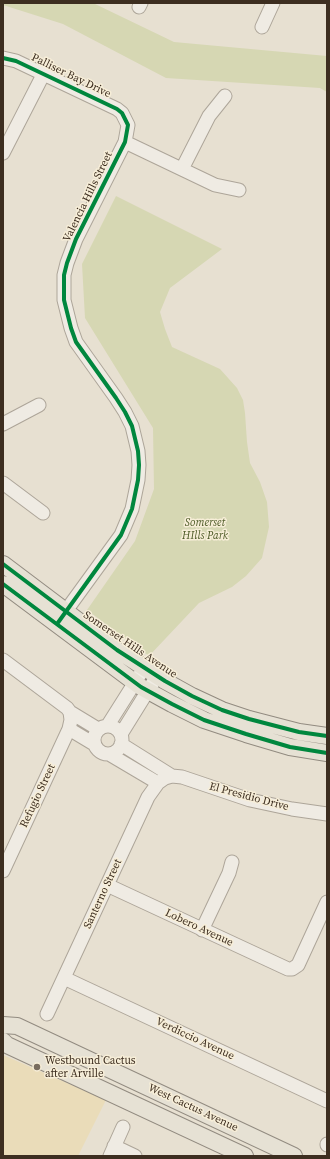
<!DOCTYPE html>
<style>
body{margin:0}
#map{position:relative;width:330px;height:1159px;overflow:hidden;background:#e7e0d1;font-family:"Source Serif 4",serif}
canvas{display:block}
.frame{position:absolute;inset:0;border:4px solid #3d2e20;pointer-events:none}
</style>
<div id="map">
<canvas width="330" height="1159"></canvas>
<div class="frame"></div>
</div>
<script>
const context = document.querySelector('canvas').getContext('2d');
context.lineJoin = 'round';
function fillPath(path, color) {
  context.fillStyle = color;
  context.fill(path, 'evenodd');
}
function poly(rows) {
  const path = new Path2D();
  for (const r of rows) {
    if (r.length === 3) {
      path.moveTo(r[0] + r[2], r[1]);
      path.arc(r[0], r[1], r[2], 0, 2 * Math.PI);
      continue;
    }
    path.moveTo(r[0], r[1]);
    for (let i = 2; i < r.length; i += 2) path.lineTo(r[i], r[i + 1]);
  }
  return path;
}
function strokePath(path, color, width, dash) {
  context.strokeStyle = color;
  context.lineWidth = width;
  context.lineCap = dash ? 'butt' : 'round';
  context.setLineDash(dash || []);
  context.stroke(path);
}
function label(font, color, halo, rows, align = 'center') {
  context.font = font + ' "Source Serif 4",serif';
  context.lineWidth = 3;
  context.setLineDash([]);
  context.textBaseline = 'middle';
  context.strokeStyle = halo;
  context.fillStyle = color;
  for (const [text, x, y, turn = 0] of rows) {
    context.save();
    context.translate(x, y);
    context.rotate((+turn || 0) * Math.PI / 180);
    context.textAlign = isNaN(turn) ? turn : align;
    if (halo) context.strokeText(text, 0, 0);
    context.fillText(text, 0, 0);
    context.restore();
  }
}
const green = poly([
 [3,3,93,3,174,42,327,56,327,92,320,88,166,78,63,24,3,5],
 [116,196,222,249,170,288,160,312,165,329,172,347,220,369,237,388,243,400,245,413,247,442,250,463,260,482,267,502,269,527,262,558,246,576,232,587,199,603,149,656,87,610,135,541,154,489,153,428,85,318,82,264]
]);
const sand = poly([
 [3,1055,106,1100,78,1156,3,1156]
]);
const minor = poly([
 [139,7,141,3],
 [262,27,273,3],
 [3,58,16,61,117,109,122,113,128,125,125,142,76,239,67,263,64,275,64,300,71,328,76,342,116,398,125,412,132,426,138,451,139,465,138,480,132,509,121,535,60,619],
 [125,142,215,185,239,190],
 [3,153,44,73],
 [182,169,209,116,225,96],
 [3,424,39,405],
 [3,483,43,513],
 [3,660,67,708,70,712,71,720,69,729,3,871],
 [70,712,98,729],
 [108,725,144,668],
 [108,740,14],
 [69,729,94,744],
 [121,734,157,676],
 [121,744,172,776],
 [109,754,158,783],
 [107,885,288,969,292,969,298,965,327,902],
 [202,930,229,873,232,862],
 [64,978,327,1101],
 [47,1014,148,797,158,783,165,778,172,776,182,777,250,800,292,809,327,814],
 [327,1145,327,1144],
 [114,1146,135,1156],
 [110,1156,123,1127]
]);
const major = poly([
 [3,564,117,650,165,681,192,696,222,710,249,719,299,732,327,736],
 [3,584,141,687,172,704,204,720,246,734,290,747,327,753],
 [3,1025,17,1026,294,1156],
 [3,1041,7,1045,245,1156]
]);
const cycleway = poly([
 [3,58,16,61,117,109,122,113,128,125,125,142,76,239,67,263,64,275,64,300,71,328,76,342,116,398,125,412,132,426,138,451,139,465,138,480,132,509,121,535,57,624],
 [3,564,117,650,165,681,192,696,222,710,249,719,299,732,327,736],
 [3,584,141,687,172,704,204,720,246,734,290,747,327,753]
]);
const markers = [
 [37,1067,4,"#786c5e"]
];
const streetNames = [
 ["Palliser Bay Drive",71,76,26],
 ["Valencia Hills Street",88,197,-64],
 ["Somerset Hills Avenue",130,645,34],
 ["Refugio Street",38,796,-65],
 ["El Presidio Drive",249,797,15],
 ["Santerno Street",103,894,-65],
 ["Lobero Avenue",199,928,25],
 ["Verdiccio Avenue",195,1039,25],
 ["West Cactus Avenue",193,1108,25]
];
const parkNames = [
 ["Somerset",205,523],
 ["HIlls Park",205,536]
];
const poiNames = [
 ["Westbound Cactus",45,1061],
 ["after Arville",45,1074]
];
fillPath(green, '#d6d7b3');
fillPath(sand, '#eadcb9');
strokePath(minor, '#ada599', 15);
strokePath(major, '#928b80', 18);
strokePath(minor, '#efebe3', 13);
strokePath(major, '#e6e1d4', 16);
strokePath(cycleway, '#00873e', 4);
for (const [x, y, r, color] of markers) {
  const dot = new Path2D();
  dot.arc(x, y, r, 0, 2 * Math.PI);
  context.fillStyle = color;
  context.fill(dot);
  strokePath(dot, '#f7eed8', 1.5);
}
label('11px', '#3d2e20', '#f7eed8', streetNames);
label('italic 11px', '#4d5a26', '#f7eed8', parkNames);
label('11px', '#3d2e20', '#f7eed8', poiNames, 'left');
</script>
